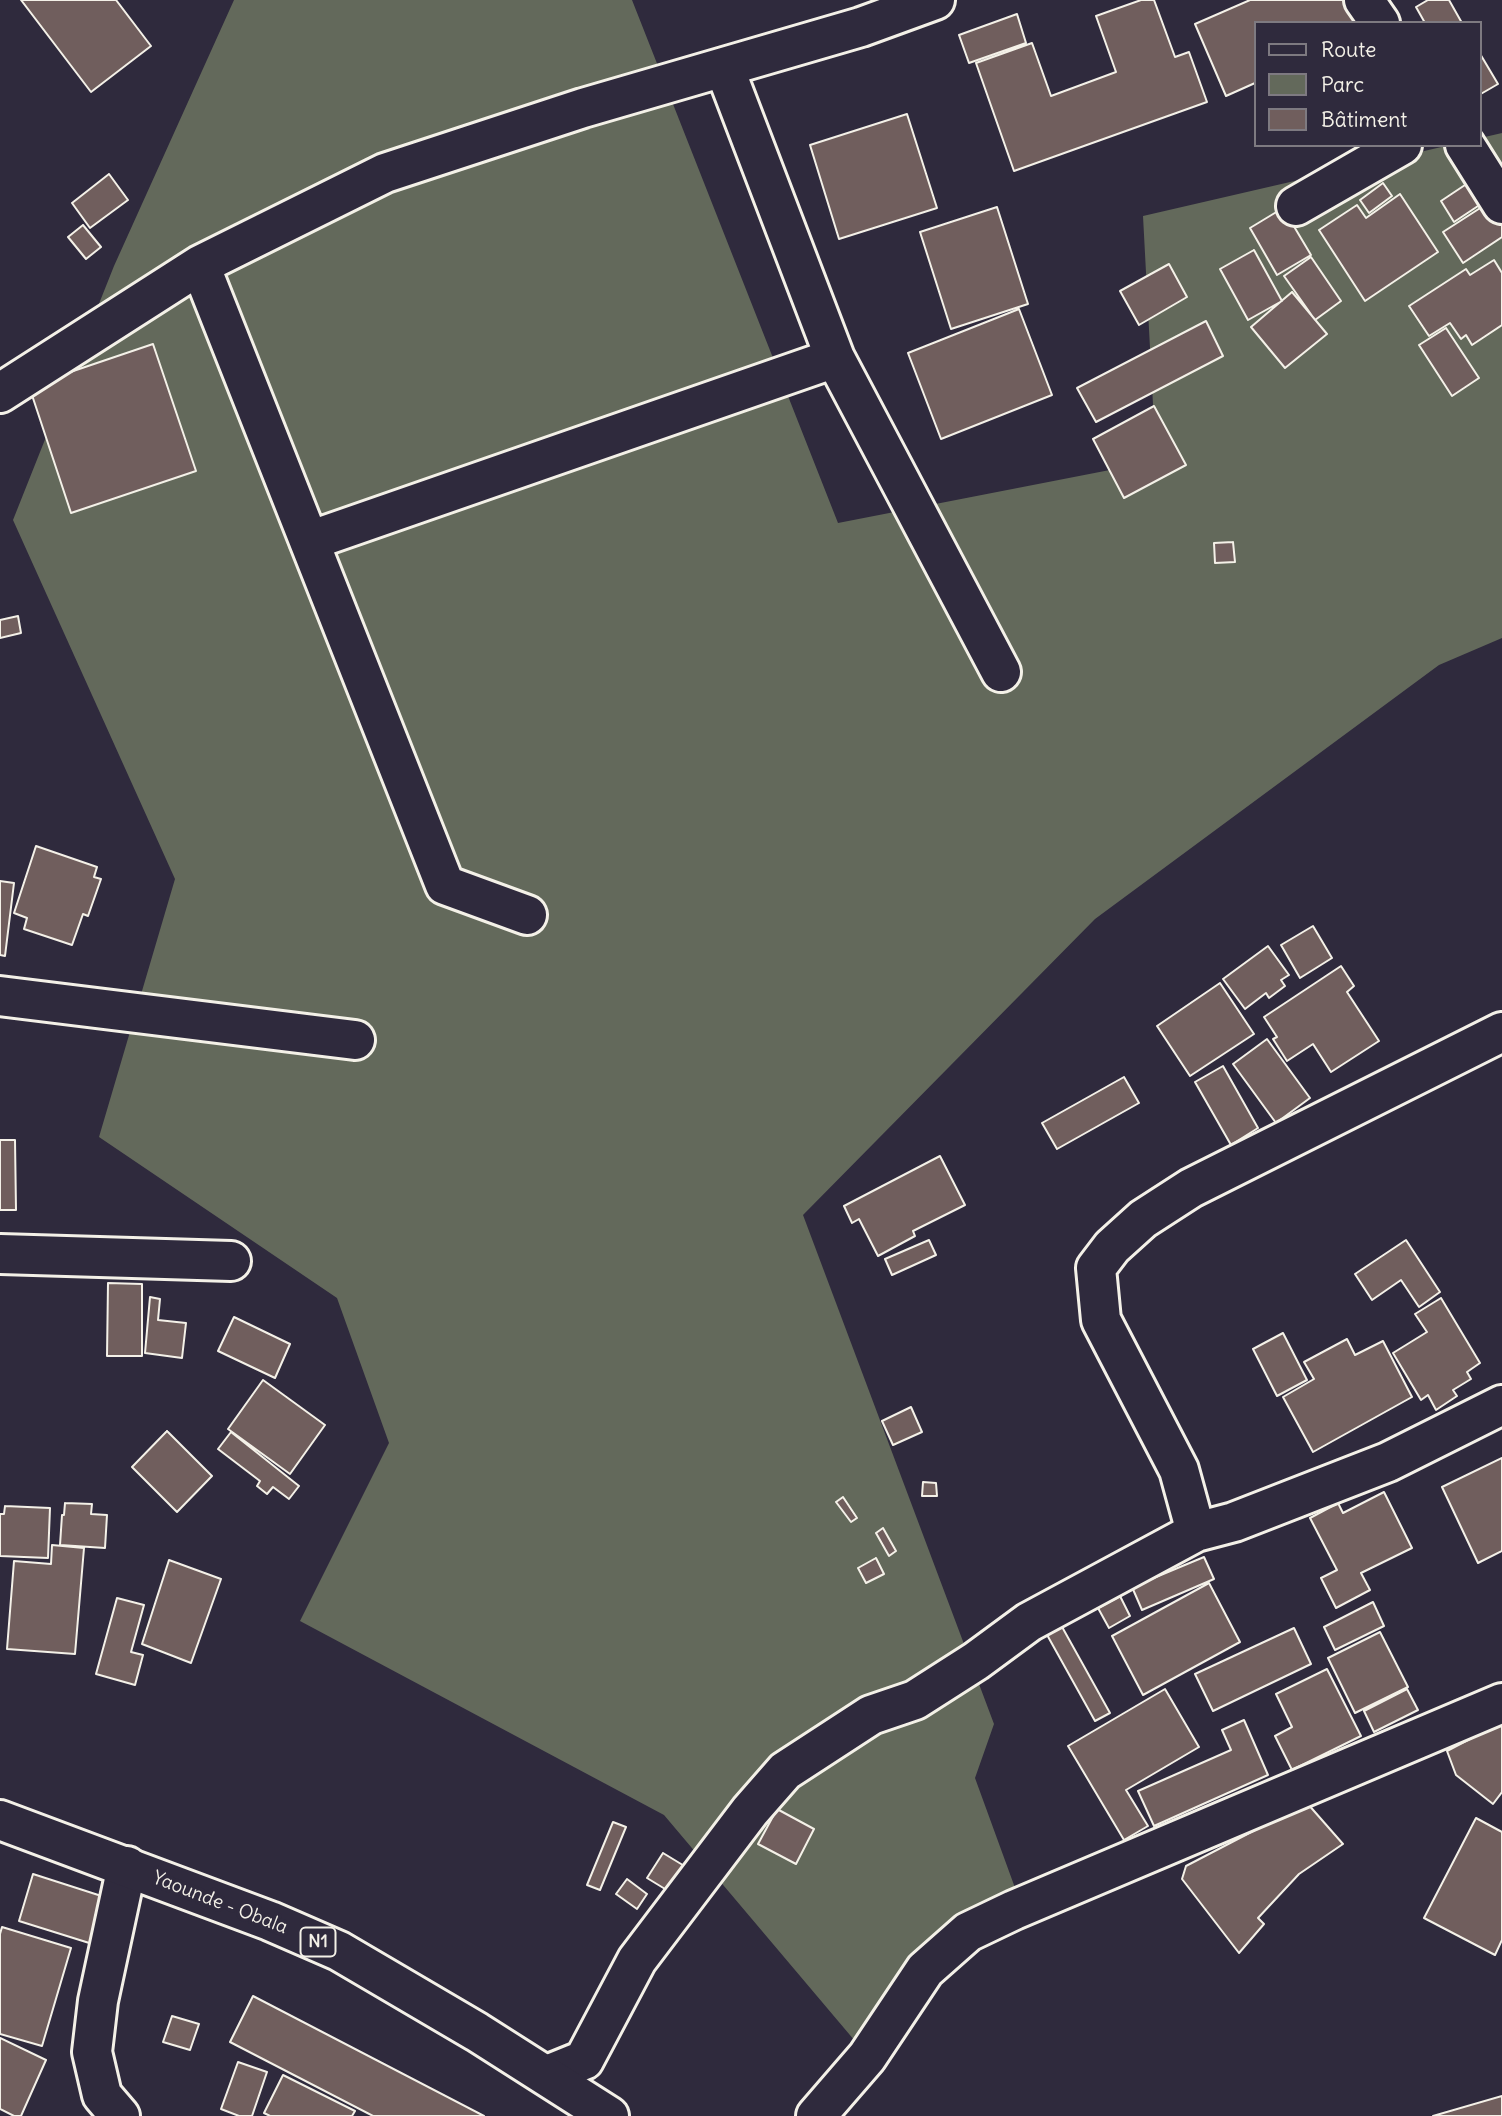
<!DOCTYPE html>
<meta charset="utf-8">
<style>
body{margin:0}
#map{position:relative;width:1502px;height:2116px;overflow:hidden;background:#2f2a3d;font-family:Delius,sans-serif}
canvas{display:block}
.legend{position:absolute;left:1254px;top:21px;width:228px;height:126px;box-sizing:border-box;background:#2f2a3d;border:2px solid #7e7a81;margin:0;padding:9px 12px;list-style:none;font-size:21px;color:#f4f1e8}
.legend li{display:flex;align-items:center;gap:14px;height:35px}
.legend b{width:35px;border:2px solid #7e7a81}
</style>
<div id="map">
<canvas width="1502" height="2116"></canvas>
<ul class="legend">
<li><b style="height:9px;background:#2f2a3d"></b>Route</li>
<li><b style="height:19px;background:#63695b"></b>Parc</li>
<li><b style="height:19px;background:#705e5d"></b>Bâtiment</li>
</ul>
</div>
<script>
const context = document.querySelector('canvas').getContext('2d');
context.lineJoin = 'round';
function fillPath(path, color) {
  context.fillStyle = color;
  context.fill(path, 'evenodd');
}
function poly(rows) {
  const path = new Path2D();
  for (const r of rows) {
    path.moveTo(r[0], r[1]);
    for (let i = 2; i < r.length; i += 2) path.lineTo(r[i], r[i + 1]);
  }
  return path;
}
function strokePath(path, color, width, dash) {
  context.strokeStyle = color;
  context.lineWidth = width;
  context.lineCap = dash ? 'butt' : 'round';
  context.setLineDash(dash || []);
  context.stroke(path);
}
function label(font, color, halo, rows, align = 'center') {
  context.font = font + ' Delius,sans-serif';
  context.lineWidth = 7;
  context.setLineDash([]);
  context.textBaseline = 'middle';
  context.strokeStyle = halo;
  context.fillStyle = color;
  for (const [text, x, y, turn = 0] of rows) {
    context.save();
    context.translate(x, y);
    context.rotate((+turn || 0) * Math.PI / 180);
    context.textAlign = isNaN(turn) ? turn : align;
    if (halo) context.strokeText(text, 0, 0);
    context.fillText(text, 0, 0);
    context.restore();
  }
}
const green = poly([
 [234,0,632,0,838,523,1156,461,1143,216,1502,133,1502,638,1439,665,1095,919,803,1215,994,1724,975,1778,1026,1918,984,1936,944,1979,882,2073,664,1815,300,1621,389,1443,337,1298,99,1137,175,879,13,520,114,266]
]);
const building = poly([
 [21,0,116,0,151,46,91,92,21,0],
 [1141,0,1154,0,1175,57,1189,52,1207,102,1014,171,976,63,1032,43,1051,96,1116,72,1096,16,1141,0],
 [1250,0,1355,0,1365,23,1255,23,1255,83,1226,96,1195,24,1250,0],
 [1428,0,1449,0,1462,23,1425,23,1416,7,1428,0],
 [1017,14,1026,43,969,63,959,35,1017,14],
 [1479,52,1498,84,1479,95,1479,52],
 [907,114,937,208,839,239,810,145,907,114],
 [109,174,128,200,90,228,72,203,109,174],
 [1471,181,1484,202,1454,222,1441,201,1471,181],
 [1383,183,1392,196,1369,213,1360,200,1383,183],
 [1400,194,1438,252,1365,301,1319,230,1357,205,1366,218,1400,194],
 [1488,203,1502,225,1502,237,1463,263,1443,232,1488,203],
 [997,207,1028,304,951,329,920,232,997,207],
 [1283,208,1311,255,1277,275,1250,228,1283,208],
 [83,225,101,247,86,259,68,237,83,225],
 [1254,250,1282,301,1248,320,1220,269,1254,250],
 [1311,257,1341,301,1315,320,1284,276,1311,257],
 [1494,260,1502,273,1502,325,1472,345,1466,335,1461,339,1450,323,1429,336,1409,306,1466,269,1470,275,1494,260],
 [1169,264,1187,297,1139,325,1120,291,1169,264],
 [1292,292,1327,334,1285,368,1251,327,1292,292],
 [1019,309,1052,395,941,439,908,353,1019,309],
 [1206,321,1223,356,1096,422,1077,388,1206,321],
 [1446,328,1479,378,1452,396,1419,345,1446,328],
 [153,344,196,471,71,513,29,386,153,344],
 [1154,406,1186,465,1124,498,1093,439,1154,406],
 [1233,542,1235,562,1215,563,1214,543,1233,542],
 [18,616,21,633,0,638,0,620,18,616],
 [36,846,97,867,94,877,101,879,88,916,83,914,72,945,24,929,27,918,14,913,36,846],
 [0,881,14,883,5,956,0,955,0,881],
 [1313,926,1332,958,1300,978,1281,945,1313,926],
 [1268,946,1289,975,1281,980,1285,986,1269,998,1266,993,1245,1009,1223,979,1268,946],
 [1341,966,1354,986,1347,992,1379,1041,1331,1072,1313,1044,1287,1061,1273,1039,1277,1037,1264,1017,1341,966],
 [1220,983,1254,1034,1190,1076,1157,1026,1220,983],
 [1267,1039,1310,1098,1276,1123,1233,1064,1267,1039],
 [1223,1066,1258,1128,1231,1145,1195,1082,1223,1066],
 [1124,1077,1139,1103,1057,1149,1042,1123,1124,1077],
 [0,1140,15,1140,16,1210,0,1210,0,1140],
 [940,1156,965,1205,913,1231,915,1236,878,1256,859,1219,852,1223,844,1206,940,1156],
 [929,1240,936,1255,892,1275,885,1259,929,1240],
 [1406,1240,1440,1292,1419,1307,1401,1280,1372,1300,1355,1274,1406,1240],
 [108,1283,142,1284,142,1356,107,1356,108,1283],
 [150,1297,160,1299,158,1320,186,1323,182,1358,145,1353,150,1297],
 [1441,1298,1480,1363,1467,1372,1471,1379,1453,1390,1457,1396,1436,1410,1428,1395,1421,1400,1393,1353,1427,1332,1415,1314,1441,1298],
 [234,1317,290,1344,275,1378,218,1351,234,1317],
 [1283,1333,1307,1380,1277,1396,1253,1349,1283,1333],
 [1347,1339,1355,1355,1383,1341,1412,1397,1313,1452,1283,1397,1314,1379,1304,1362,1347,1339],
 [263,1380,325,1425,290,1474,228,1429,263,1380],
 [911,1407,922,1432,893,1445,882,1421,911,1407],
 [167,1431,212,1476,177,1512,132,1467,167,1431],
 [231,1432,299,1486,289,1499,273,1487,267,1494,257,1486,260,1481,218,1449,231,1432],
 [1502,1458,1502,1551,1478,1563,1442,1487,1502,1458],
 [923,1482,936,1483,937,1496,922,1496,923,1482],
 [1384,1492,1412,1548,1361,1573,1370,1590,1336,1608,1321,1578,1337,1570,1310,1518,1338,1503,1343,1513,1384,1492],
 [843,1497,857,1518,851,1522,836,1502,843,1497],
 [65,1503,92,1504,91,1514,107,1515,105,1548,60,1545,62,1515,64,1515,65,1503],
 [5,1506,50,1508,48,1558,0,1556,0,1514,4,1514,5,1506],
 [883,1528,896,1551,889,1556,876,1533,883,1528],
 [52,1545,84,1548,75,1654,7,1649,14,1561,51,1564,52,1545],
 [1204,1557,1214,1579,1142,1610,1132,1587,1204,1557],
 [876,1558,884,1574,866,1583,858,1568,876,1558],
 [169,1560,221,1579,191,1663,142,1644,169,1560],
 [1209,1583,1240,1642,1143,1695,1112,1636,1209,1583],
 [1120,1596,1130,1616,1109,1628,1098,1608,1120,1596],
 [117,1598,144,1605,131,1652,143,1655,135,1685,96,1674,117,1598],
 [1373,1602,1384,1626,1335,1650,1324,1627,1373,1602],
 [1061,1625,1110,1713,1095,1721,1046,1633,1061,1625],
 [1294,1628,1311,1664,1213,1711,1195,1674,1294,1628],
 [1380,1632,1408,1687,1355,1713,1328,1658,1380,1632],
 [1327,1669,1361,1736,1292,1770,1275,1736,1292,1727,1276,1694,1327,1669],
 [1165,1689,1199,1747,1126,1790,1148,1826,1124,1840,1068,1746,1165,1689],
 [1407,1689,1418,1710,1374,1732,1364,1711,1407,1689],
 [1244,1720,1268,1775,1154,1826,1138,1791,1231,1750,1222,1730,1244,1720],
 [1502,1722,1502,1792,1493,1804,1456,1775,1447,1751,1502,1722],
 [1307,1803,1343,1844,1299,1874,1258,1918,1264,1924,1239,1953,1182,1879,1186,1866,1307,1803],
 [777,1809,814,1829,796,1864,758,1844,777,1809],
 [1476,1818,1502,1832,1502,1940,1495,1955,1424,1918,1476,1818],
 [613,1822,626,1827,600,1890,587,1885,613,1822],
 [663,1853,686,1867,670,1892,647,1878,663,1853],
 [33,1874,117,1901,102,1947,19,1921,33,1874],
 [627,1879,647,1894,637,1909,616,1894,627,1879],
 [2,1927,71,1948,42,2046,0,2034,0,1934,2,1927],
 [253,1996,484,2116,373,2116,230,2042,253,1996],
 [172,2016,199,2024,190,2050,163,2042,172,2016],
 [0,2038,46,2060,21,2116,14,2116,0,2109,0,2038],
 [238,2062,267,2072,252,2116,239,2116,221,2109,238,2062],
 [283,2075,355,2111,352,2116,270,2116,264,2113,283,2075],
 [1502,2096,1502,2116,1433,2116,1502,2096]
]);
const minor = poly([
 [1364,0,1380,23],
 [724,67,835,358,1001,672],
 [1465,145,1502,204],
 [1296,206,1402,145],
 [200,265,445,885,527,915],
 [0,393,200,265,385,173,583,108,861,27,935,0],
 [309,541,835,358],
 [0,996,355,1040],
 [0,1254,231,1261],
 [1196,1532,1234,1522,1388,1462,1502,1405],
 [547,2075,584,2060,637,1960,750,1811,785,1771,871,1715,915,1700,976,1661,1029,1622,1196,1532,1179,1470,1101,1320,1096,1268,1112,1247,1143,1219,1191,1188,1502,1032],
 [120,2116,102,2095,92,2052,98,2001,127,1866],
 [816,2116,867,2057,925,1970,968,1932,1014,1910,1502,1703]
]);
const highway = poly([
 [0,1820,270,1921,339,1951,477,2032,609,2116]
]);
const shields = [
 [318,1942,35]
];
const shieldNames = [
 ["N1",318,1942]
];
const streetNames = [
 ["Yaounde - Obala",220,1903,21]
];
fillPath(green, '#63695b');
fillPath(building, '#705e5d');
strokePath(building, '#f4f1e8', 2);
strokePath(minor, '#f4f1e8', 44);
strokePath(highway, '#f4f1e8', 44);
strokePath(minor, '#2f2a3d', 38);
strokePath(highway, '#2f2a3d', 38);
for (const [x, y, w] of shields) {
  const box = new Path2D();
  box.roundRect(x - w / 2, y - 14.5, w, 29, 5);
  context.fillStyle = '#2f2a3d';
  context.fill(box);
  strokePath(box, '#f4f1e8', 2);
}
label('bold 18px', '#f4f1e8', null, shieldNames);
label('19px', '#f4f1e8', '#2f2a3d', streetNames);
</script>
